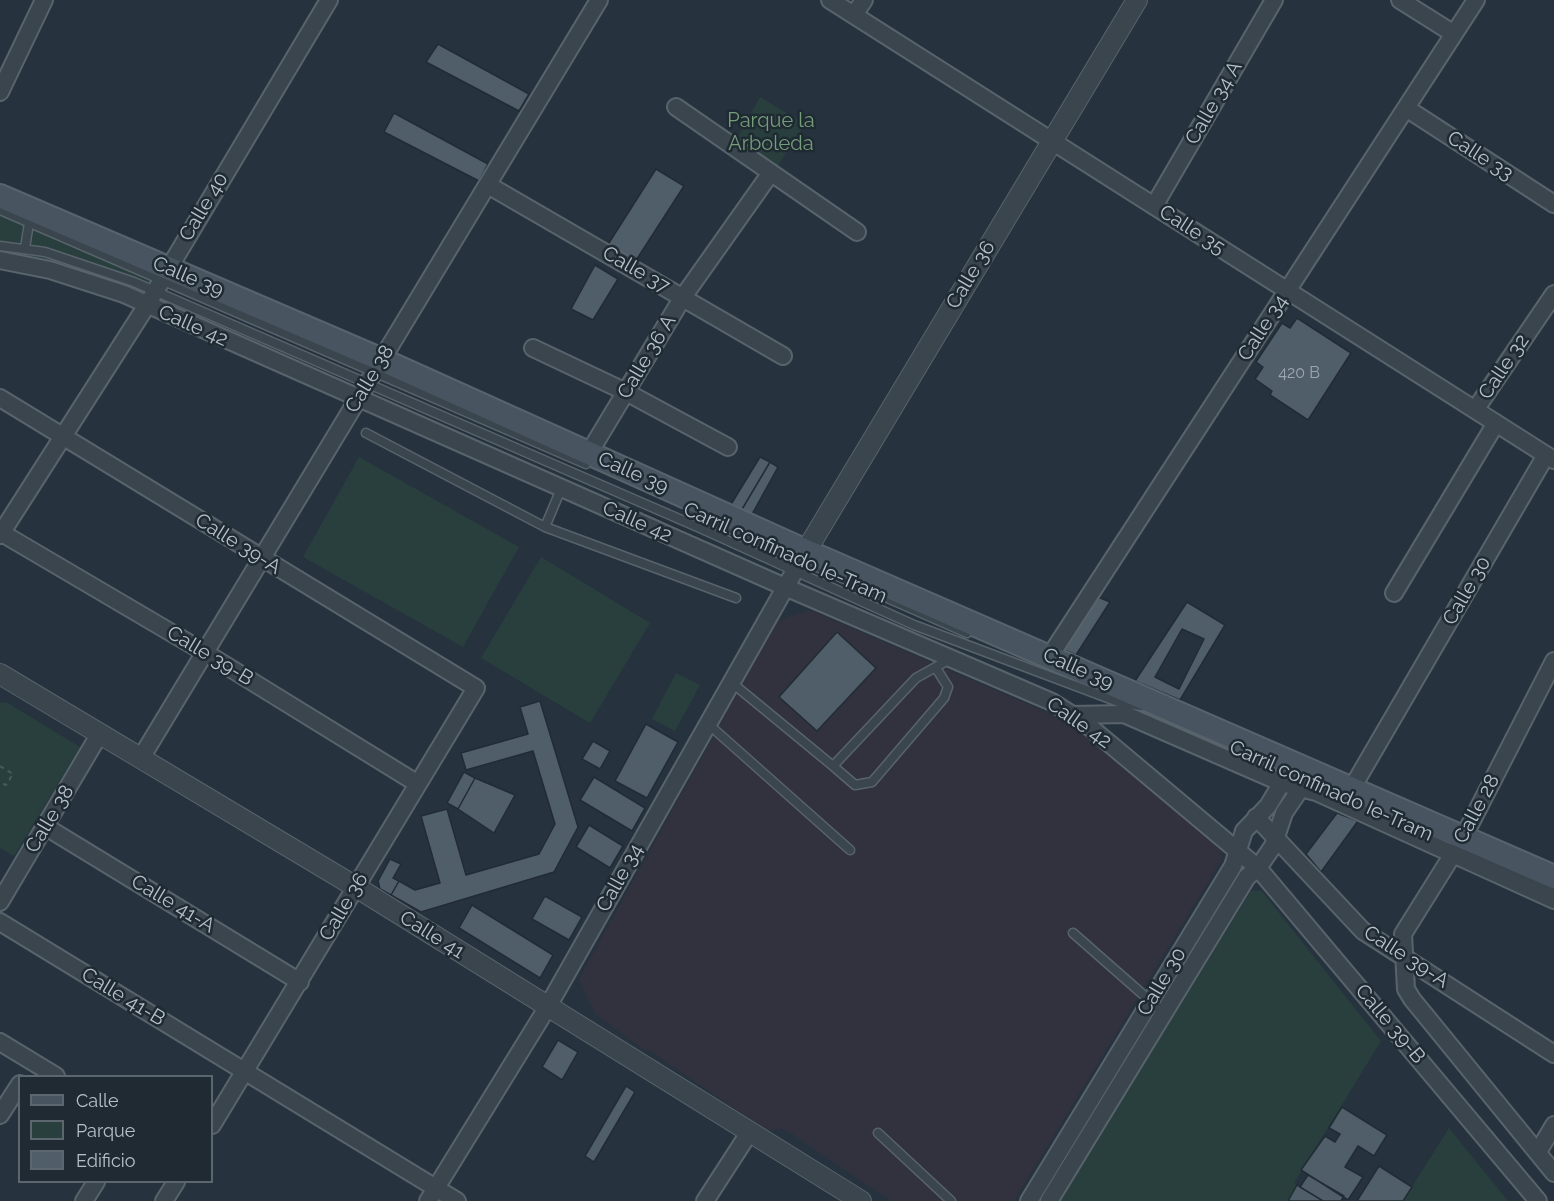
<!DOCTYPE html>
<style>
body{margin:0}
#map{position:relative;width:1554px;height:1201px;overflow:hidden;background:#26333e;font-family:Raleway,sans-serif}
canvas{display:block}
.legend{position:absolute;left:18px;top:1075px;width:195px;height:108px;box-sizing:border-box;background:#1f2a33;border:2px solid #5b666f;margin:0;padding:8px 10px;list-style:none;font-size:18px;color:#b6c0c9}
.legend li{display:flex;align-items:center;gap:12px;height:30px}
.legend b{width:30px;border:2px solid #5b666f}
</style>
<div id="map">
<canvas width="1554" height="1201"></canvas>
<ul class="legend">
<li><b style="height:8px;background:#485561"></b>Calle</li>
<li><b style="height:16px;background:#283f3e"></b>Parque</li>
<li><b style="height:16px;background:#4f5e69"></b>Edificio</li>
</ul>
</div>
<script>
const context = document.querySelector('canvas').getContext('2d');
context.lineJoin = 'round';
function fillPath(path, color) {
  context.fillStyle = color;
  context.fill(path, 'evenodd');
}
function poly(rows) {
  const path = new Path2D();
  for (const r of rows) {
    path.moveTo(r[0], r[1]);
    for (let i = 2; i < r.length; i += 2) path.lineTo(r[i], r[i + 1]);
  }
  return path;
}
function strokePath(path, color, width, dash) {
  context.strokeStyle = color;
  context.lineWidth = width;
  context.lineCap = dash ? 'butt' : 'round';
  context.setLineDash(dash || []);
  context.stroke(path);
}
function label(font, color, halo, rows, align = 'center') {
  context.font = font + ' Raleway,sans-serif';
  context.lineWidth = 5;
  context.setLineDash([]);
  context.textBaseline = 'middle';
  context.strokeStyle = halo;
  context.fillStyle = color;
  for (const [text, x, y, turn = 0] of rows) {
    context.save();
    context.translate(x, y);
    context.rotate((+turn || 0) * Math.PI / 180);
    context.textAlign = isNaN(turn) ? turn : align;
    if (halo) context.strokeText(text, 0, 0);
    context.fillText(text, 0, 0);
    context.restore();
  }
}
const medical = poly([
 [810,610,1062,719,1121,761,1222,847,1222,859,1014,1201,891,1201,785,1129,766,1130,652,1052,645,1050,595,1014,579,979,777,621]
]);
const green = poly([
 [760,97,805,124,777,167,737,138],
 [0,202,157,273,142,295,0,256],
 [359,457,519,547,463,647,303,557],
 [541,557,650,623,590,723,481,658],
 [676,673,700,685,675,731,652,719],
 [6,702,80,747,14,856,0,848,0,703],
 [1261,890,1381,1041,1294,1183,1297,1185,1288,1201,1059,1201,1251,891],
 [1449,1128,1508,1201,1403,1201]
]);
const building = poly([
 [438,44,529,94,519,111,426,62,438,44],
 [394,113,488,164,479,181,384,132,394,113],
 [656,169,684,186,635,262,607,246,656,169],
 [595,265,618,279,593,320,571,309,595,265],
 [1297,318,1351,353,1308,420,1270,395,1272,391,1255,379,1263,367,1256,362,1282,323,1290,328,1297,318],
 [760,457,770,462,741,511,730,506,760,457],
 [770,462,778,467,751,516,741,511,770,462],
 [645,513,706,541,702,548,641,520,645,513],
 [1093,595,1110,602,1076,655,1064,650,1064,642,1093,595],
 [1187,602,1225,625,1180,700,1135,681,1187,602],
 [1182,629,1204,639,1179,689,1155,677,1182,629],
 [837,632,876,668,817,731,779,697,837,632],
 [540,701,578,827,554,872,421,912,391,895,399,881,415,890,440,883,421,816,447,809,466,875,539,854,555,824,533,751,466,770,461,753,528,734,520,707,540,701],
 [646,724,678,742,647,798,615,781,646,724],
 [593,741,610,751,600,769,582,759,593,741],
 [464,772,475,778,458,809,447,803,464,772],
 [594,777,645,808,632,831,580,800,594,777],
 [475,778,515,795,494,833,458,809,475,778],
 [1337,813,1358,821,1321,872,1306,854,1337,813],
 [589,825,623,846,610,868,576,847,589,825],
 [390,859,401,864,393,878,399,881,391,895,380,889,378,881,390,859],
 [545,896,582,917,569,940,532,919,545,896],
 [472,905,553,955,540,978,459,928,472,905],
 [558,1040,578,1052,562,1080,542,1067,558,1040],
 [626,1086,635,1092,594,1162,585,1156,626,1086],
 [1342,1107,1387,1135,1374,1156,1358,1146,1345,1167,1363,1177,1348,1200,1301,1170,1325,1136,1335,1142,1340,1134,1329,1128,1342,1107],
 [1379,1166,1412,1187,1403,1201,1357,1201,1379,1166],
 [1308,1175,1344,1196,1341,1201,1323,1201,1300,1187,1308,1175],
 [1297,1185,1300,1187,1323,1201,1288,1201,1297,1185]
]);
const path = poly([
 [0,766,13,774,6,785,0,782]
]);
const service = poly([
 [0,210,586,464],
 [0,246,45,252,134,282,700,528,914,625,1121,703,1141,706],
 [25,248,29,223],
 [366,433,545,527,736,598],
 [690,511,967,633],
 [545,527,561,489],
 [731,682,833,766,916,678,952,658],
 [707,723,850,850],
 [833,766,855,785,872,782,944,698,948,687,936,668],
 [1457,847,1554,889],
 [1073,933,1164,1013],
 [878,1133,951,1201]
]);
const minor = poly([
 [830,0,1554,460],
 [1400,0,1454,34],
 [854,15,864,0],
 [0,92,44,0],
 [676,107,857,232],
 [1406,108,1554,204],
 [488,185,783,356],
 [1154,206,1274,0],
 [0,260,50,270,124,294,785,587,1052,702,1085,723,1258,868,1538,1201],
 [533,348,626,392,728,447],
 [0,398,476,688,212,1125],
 [1475,410,1554,294],
 [589,453,683,297,770,174],
 [0,532,204,652,418,784],
 [0,535,147,305,329,0],
 [1394,593,1496,423],
 [1050,656,1476,0],
 [1554,661,1463,838,1403,934,1406,989,1412,999,1554,1173],
 [1072,715,1124,714,1282,783,1316,792,1554,900],
 [141,758,599,0],
 [1352,788,1546,455],
 [1256,817,1363,931,1554,1054],
 [46,827,300,982],
 [0,902,99,735],
 [0,922,457,1201],
 [0,1042,56,1076],
 [0,1115,20,1084],
 [1538,1152,1554,1125],
 [84,1201,96,1182],
 [164,1201,176,1182],
 [428,1201,547,1008,806,551],
 [705,1201,749,1133],
 [1029,1201,1233,866,1244,831,1268,806,1287,774],
 [1049,1201,1247,877,1258,868,1273,846,1284,813,1301,788,1308,783]
]);
const tertiary = poly([
 [806,551,1137,0],
 [0,674,356,887,861,1201]
]);
const secondary = poly([
 [0,196,382,360,806,551,1554,877]
]);
const numberNames = [
 ["420 B",1299,373]
];
const streetNames = [
 ["Calle 34 A",1214,103,-60],
 ["Calle 33",1480,156,33],
 ["Calle 40",204,207,-59],
 ["Calle 35",1192,230,33],
 ["Calle 37",636,270,30],
 ["Calle 36",971,275,-59],
 ["Calle 39",188,277,23],
 ["Calle 42",193,326,24],
 ["Calle 34",1263,328,-57],
 ["Calle 36 A",647,357,-59],
 ["Calle 32",1504,367,-56],
 ["Calle 38",370,379,-59],
 ["Calle 39",633,473,24],
 ["Calle 42",637,522,24],
 ["Calle 39-A",238,544,32],
 ["Carril confinado Ie-Tram",785,553,24],
 ["Calle 30",1467,591,-60],
 ["Calle 39-B",210,656,31],
 ["Calle 39",1078,669,24],
 ["Calle 42",1079,723,35],
 ["Carril confinado Ie-Tram",1331,791,24],
 ["Calle 28",1477,809,-62],
 ["Calle 38",50,819,-59],
 ["Calle 34",620,878,-61],
 ["Calle 41-A",173,904,31],
 ["Calle 36",344,907,-59],
 ["Calle 41",432,935,32],
 ["Calle 39-A",1406,957,33],
 ["Calle 30",1162,982,-59],
 ["Calle 41-B",123,997,31],
 ["Calle 39-B",1390,1024,50]
];
const parkNames = [
 ["Parque la",771,121],
 ["Arboleda",771,144]
];
fillPath(medical, '#32323f');
fillPath(green, '#283f3e');
fillPath(building, '#4f5e69');
strokePath(building, '#212c35', 1.5);
strokePath(service, '#58636c', 11);
strokePath(minor, '#58636c', 20);
strokePath(tertiary, '#58636c', 22);
strokePath(secondary, '#58636c', 26);
strokePath(path, '#465b5b', 2, [4.5, 4.5]);
strokePath(service, '#3a454e', 8);
strokePath(minor, '#3a454e', 16);
strokePath(tertiary, '#3a454e', 20);
strokePath(secondary, '#485561', 22);
label('16px', '#9ca8b1', null, numberNames);
label('20px', '#b6c0c9', '#1f2a33', streetNames);
label('20px', '#759d79', '#1f2a33', parkNames);
</script>
